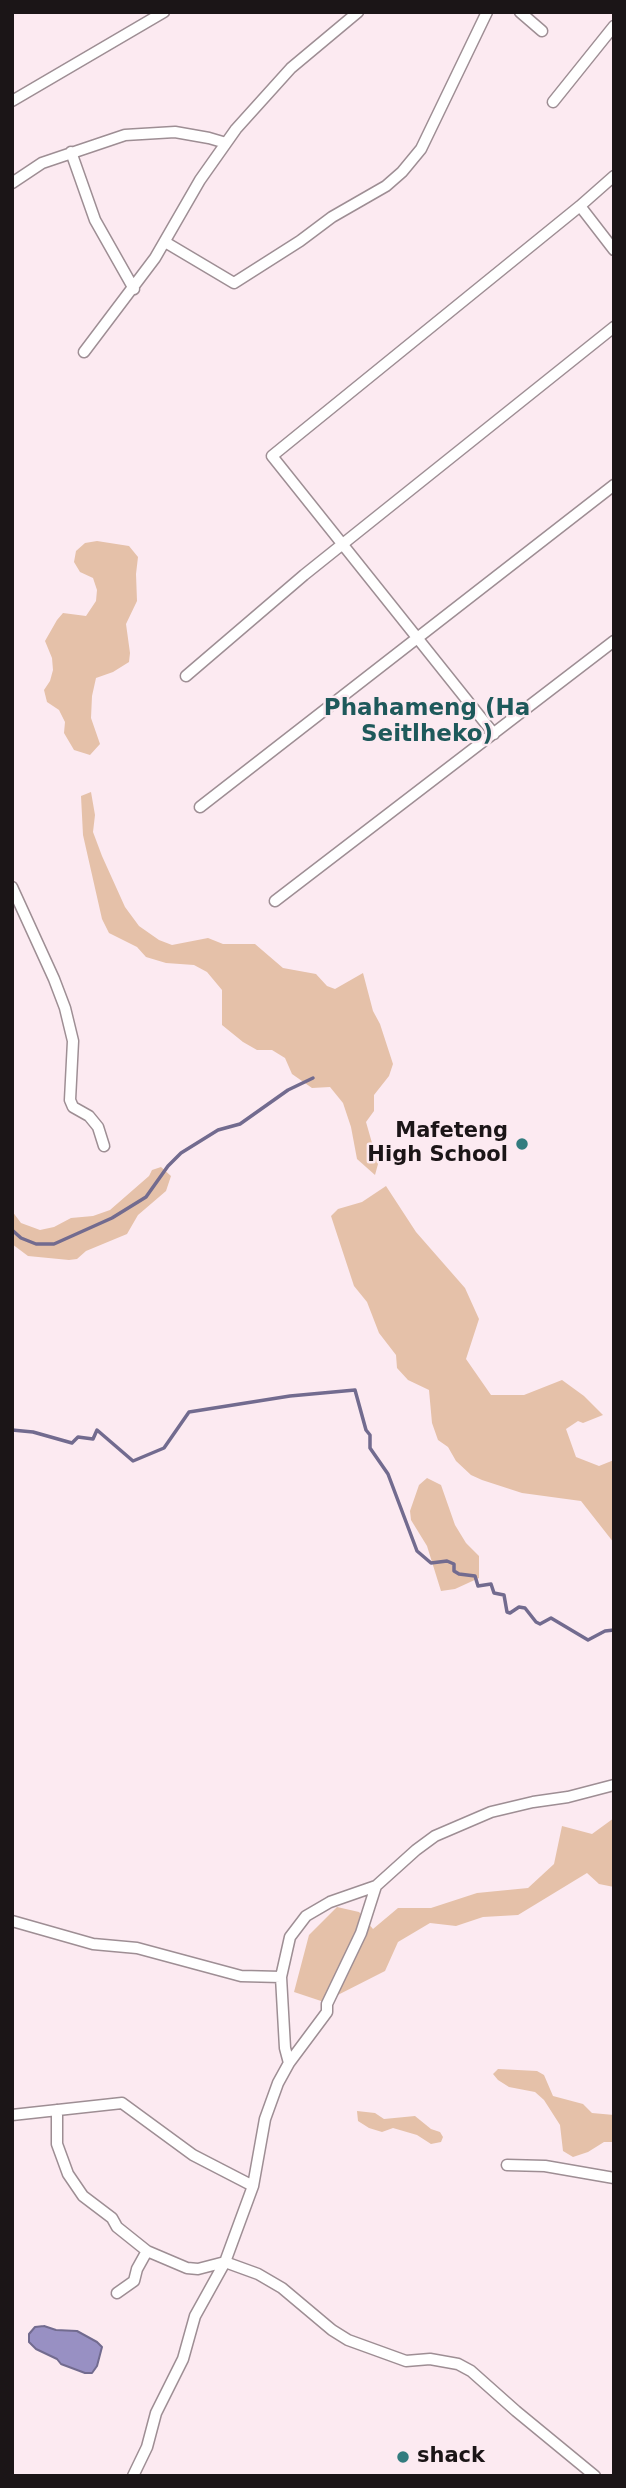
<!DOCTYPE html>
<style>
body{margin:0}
#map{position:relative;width:626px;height:2488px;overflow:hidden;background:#fceaf1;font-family:"DejaVu Sans",sans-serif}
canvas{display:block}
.frame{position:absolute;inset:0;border:14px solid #1b1517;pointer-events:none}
</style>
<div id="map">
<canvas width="626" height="2488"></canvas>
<div class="frame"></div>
</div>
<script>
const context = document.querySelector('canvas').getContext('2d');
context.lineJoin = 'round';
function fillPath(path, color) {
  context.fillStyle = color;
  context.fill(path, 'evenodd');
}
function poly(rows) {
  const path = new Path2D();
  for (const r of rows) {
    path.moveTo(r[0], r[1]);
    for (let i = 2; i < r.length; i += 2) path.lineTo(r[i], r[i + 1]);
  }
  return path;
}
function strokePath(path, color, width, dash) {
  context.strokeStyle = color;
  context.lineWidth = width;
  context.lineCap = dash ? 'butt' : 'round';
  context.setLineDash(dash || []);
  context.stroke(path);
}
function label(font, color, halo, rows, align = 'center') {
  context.font = font + ' "DejaVu Sans",sans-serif';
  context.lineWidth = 5;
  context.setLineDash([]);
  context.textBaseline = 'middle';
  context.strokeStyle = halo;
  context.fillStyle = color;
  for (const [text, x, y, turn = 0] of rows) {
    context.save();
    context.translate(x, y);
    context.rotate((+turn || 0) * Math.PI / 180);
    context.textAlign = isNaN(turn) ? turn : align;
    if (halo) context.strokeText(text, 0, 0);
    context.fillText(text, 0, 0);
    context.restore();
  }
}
const green = poly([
 [97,541,129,546,138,557,136,574,137,601,126,624,130,653,129,662,113,672,96,678,92,696,91,718,100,744,90,755,74,750,64,733,65,722,59,710,47,702,44,690,50,681,53,670,52,658,45,641,57,620,63,613,86,616,96,601,97,590,93,578,80,572,74,562,76,551,85,543],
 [91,792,95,815,93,832,102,856,125,907,139,926,159,940,172,945,208,938,223,944,255,944,283,968,316,974,327,986,335,989,363,973,373,1011,380,1024,393,1064,389,1076,374,1095,374,1111,366,1122,378,1164,375,1175,357,1159,351,1127,343,1103,330,1087,312,1088,292,1074,285,1058,272,1050,257,1050,243,1042,222,1025,222,990,207,972,194,965,166,963,146,957,137,947,109,933,102,919,83,835,81,796],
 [161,1167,171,1176,166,1191,138,1215,127,1234,86,1251,77,1259,69,1260,28,1256,12,1244,12,1211,21,1223,40,1230,54,1227,71,1218,93,1216,110,1210,149,1176,152,1170],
 [386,1186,416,1232,465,1288,479,1319,466,1359,491,1395,524,1395,562,1380,584,1396,603,1415,583,1423,578,1421,566,1429,576,1457,599,1466,614,1460,614,1543,581,1501,522,1493,482,1480,471,1475,456,1461,448,1447,438,1440,432,1423,429,1390,408,1380,397,1368,396,1355,379,1333,367,1302,354,1286,331,1216,338,1209,362,1202],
 [427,1478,441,1485,455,1525,466,1543,479,1556,479,1578,455,1589,441,1591,427,1546,411,1520,410,1511,419,1485],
 [614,1818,614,1887,599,1884,587,1873,518,1915,483,1917,456,1926,430,1923,398,1942,385,1971,324,2002,294,1992,309,1935,337,1907,359,1912,373,1929,398,1908,431,1908,477,1893,528,1888,554,1864,562,1826,592,1834],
 [498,2069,537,2071,544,2075,553,2096,583,2104,592,2113,614,2115,614,2142,604,2142,588,2152,573,2157,563,2151,560,2125,544,2100,535,2092,509,2087,498,2080,493,2074],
 [357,2111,375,2113,384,2119,415,2116,431,2129,440,2132,443,2137,441,2142,431,2144,417,2135,393,2128,382,2132,369,2128,358,2121]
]);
const water = poly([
 [44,2326,56,2330,77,2331,97,2342,102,2347,97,2366,92,2373,85,2373,61,2364,57,2359,36,2349,29,2342,29,2334,35,2327,44,2326]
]);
const stream = poly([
 [12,1230,21,1238,36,1244,54,1244,112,1218,146,1197,168,1166,181,1153,218,1130,240,1124,288,1090,313,1078],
 [12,1430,33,1432,72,1443,78,1437,93,1439,97,1430,133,1461,164,1448,189,1412,290,1396,355,1390,366,1430,370,1435,370,1448,388,1474,417,1551,431,1563,447,1561,454,1564,454,1571,459,1574,475,1576,478,1586,491,1584,494,1593,504,1595,507,1612,510,1613,519,1607,525,1608,536,1622,540,1624,551,1618,588,1640,605,1631,614,1630]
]);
const street = poly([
 [520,12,542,31],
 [12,101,164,12],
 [553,102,614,26],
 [71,152,95,220,134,289],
 [614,176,580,206,614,250],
 [12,183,42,163,125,135,175,132,209,138,226,143],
 [165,242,234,283,300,241,332,217,386,186,402,172,421,149,487,12],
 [84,352,155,258,200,180,236,129,291,68,358,12],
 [186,676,304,575,614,327],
 [494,734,272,456,580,206],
 [200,807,614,485],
 [12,887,54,979,65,1008,73,1041,70,1100,73,1107,89,1116,98,1127,104,1146],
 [275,901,614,641],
 [12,1921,93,1944,137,1948,241,1976,281,1977,290,1937,306,1916,330,1902,376,1886],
 [289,2063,327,2012,327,2004,361,1933,376,1886,416,1850,435,1836,491,1812,533,1802,568,1797,614,1785],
 [57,2110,57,2144,68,2174,83,2196,112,2218,117,2227,147,2251,187,2268,198,2269,225,2262,258,2274,282,2288,332,2330,348,2340,406,2361,430,2359,458,2364,471,2371,516,2411,595,2476],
 [12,2115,122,2103,193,2155,253,2186],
 [507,2165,545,2166,614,2178],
 [117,2293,134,2281,137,2269,147,2251],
 [133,2476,147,2447,156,2413,183,2359,195,2316,225,2262,253,2186,265,2119,278,2083,289,2063,285,2048,281,1977]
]);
const markers = [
 [522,1144,7,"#337c7f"],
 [403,2457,7,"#337c7f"]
];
const poiNames = [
 ["Mafeteng",508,1132],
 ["High School",508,1156],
 ["shack",417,2457,"left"]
];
const neighbourhoodNames = [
 ["Phahameng (Ha",427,709],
 ["Seitlheko)",427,735]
];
fillPath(green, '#e5c1a9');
fillPath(water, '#9890c3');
strokePath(water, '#726b8f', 2);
strokePath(stream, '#726b8f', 3.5);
strokePath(street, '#9e8e94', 13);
strokePath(street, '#fff', 10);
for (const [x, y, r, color] of markers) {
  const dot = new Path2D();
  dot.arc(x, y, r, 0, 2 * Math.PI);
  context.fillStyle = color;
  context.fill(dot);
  strokePath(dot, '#fceaf1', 2.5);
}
label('bold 21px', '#1b1517', '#fceaf1', poiNames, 'right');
label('bold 23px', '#1e595b', '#fceaf1', neighbourhoodNames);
</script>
